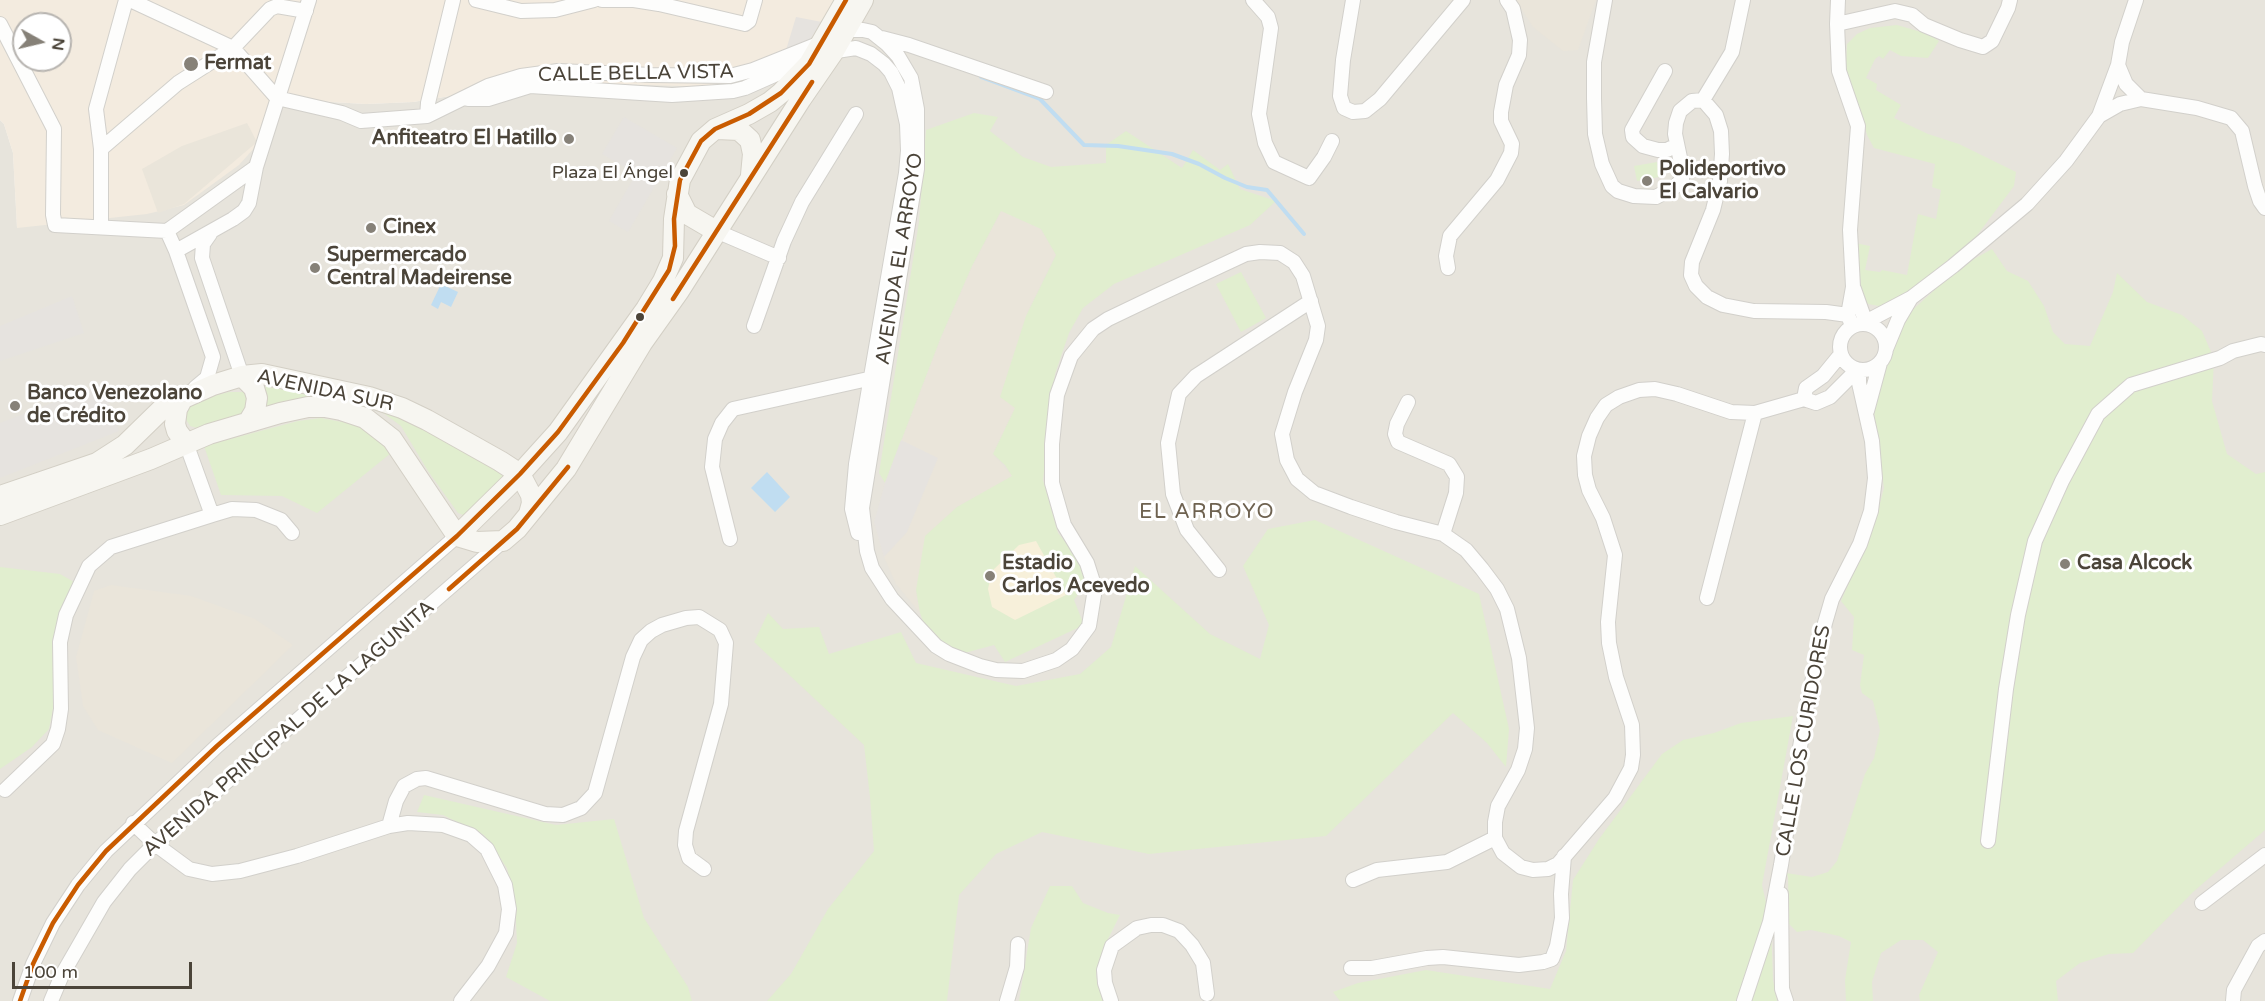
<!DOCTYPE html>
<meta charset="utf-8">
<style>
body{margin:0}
#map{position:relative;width:2265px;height:1001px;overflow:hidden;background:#f4f2ee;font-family:"Varela Round",sans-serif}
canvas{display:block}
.north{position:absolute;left:12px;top:12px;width:60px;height:60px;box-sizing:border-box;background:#fff;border:2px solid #b7b4b0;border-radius:50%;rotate:98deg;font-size:16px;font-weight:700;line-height:24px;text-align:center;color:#4b4439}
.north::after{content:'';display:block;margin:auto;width:21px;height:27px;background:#868178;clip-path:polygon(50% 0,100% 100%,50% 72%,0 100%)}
.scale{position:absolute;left:12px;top:962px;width:180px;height:27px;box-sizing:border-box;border:3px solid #4b4439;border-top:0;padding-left:8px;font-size:18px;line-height:21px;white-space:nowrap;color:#4b4439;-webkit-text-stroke:4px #fff;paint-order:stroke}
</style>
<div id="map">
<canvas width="2265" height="1001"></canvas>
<div class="north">N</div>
<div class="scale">100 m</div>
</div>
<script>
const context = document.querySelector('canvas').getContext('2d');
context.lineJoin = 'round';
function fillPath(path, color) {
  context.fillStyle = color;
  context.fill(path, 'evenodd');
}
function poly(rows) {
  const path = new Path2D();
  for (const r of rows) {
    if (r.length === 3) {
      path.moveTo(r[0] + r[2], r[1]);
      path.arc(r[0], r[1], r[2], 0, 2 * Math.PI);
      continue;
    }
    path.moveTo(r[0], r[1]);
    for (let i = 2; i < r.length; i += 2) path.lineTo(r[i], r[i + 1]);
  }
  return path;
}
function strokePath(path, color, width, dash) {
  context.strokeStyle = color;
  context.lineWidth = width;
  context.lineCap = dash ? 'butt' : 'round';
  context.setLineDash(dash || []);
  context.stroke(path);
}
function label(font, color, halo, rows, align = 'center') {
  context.font = font + ' "Varela Round",sans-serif';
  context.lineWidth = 6;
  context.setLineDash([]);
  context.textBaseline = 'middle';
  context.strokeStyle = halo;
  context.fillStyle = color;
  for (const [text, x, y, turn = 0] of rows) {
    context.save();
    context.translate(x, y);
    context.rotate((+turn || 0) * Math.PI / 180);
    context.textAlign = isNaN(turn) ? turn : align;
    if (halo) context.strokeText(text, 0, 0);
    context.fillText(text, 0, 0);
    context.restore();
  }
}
const residential = poly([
 [844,0,2265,0,2265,1001,0,1001,0,120,4,124,13,153,17,227,256,146,269,101,290,93,315,101,366,104,413,102,506,87,582,83,659,85]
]);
const commercial = poly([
 [0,0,844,0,828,30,744,85,713,87,582,83,506,87,413,102,366,104,315,101,289,93,269,102,256,146,239,165,184,205,147,214,17,228,13,153,4,124,0,120],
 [24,24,60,24,60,60,24,60]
]);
const education = poly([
 [1516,0,1596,0,1578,50,1563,51,1533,27],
 [247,123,257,142,184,204,158,213,142,169,182,146],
 [1001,211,1041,229,1056,254,1026,316,1015,408,993,454,1013,476,957,507,916,590,920,613,896,584,884,557,874,522,885,483,941,337,972,266],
 [111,585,191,596,255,619,293,645,172,763,98,730,83,706,76,657,94,591]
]);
const green = poly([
 [1897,25,1928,34,1939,41,1928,58,1901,56,1890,50,1883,59,1879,56,1875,59,1866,78,1877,84,1876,90,1901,105,1894,118,1928,134,1959,144,2016,172,2014,186,1975,238,1927,281,1895,300,1879,306,1868,304,1863,299,1855,243,1870,246,1865,270,1880,272,1882,270,1907,275,1918,214,1936,219,1941,190,1932,187,1935,164,1874,148,1867,135,1861,112,1845,83,1847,44,1857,34,1870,28],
 [974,113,998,117,990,131,1023,157,1051,167,1106,163,1106,145,1126,131,1182,168,1193,150,1220,170,1228,164,1240,189,1276,201,1250,225,1114,284,1083,308,1069,333,1055,374,1043,480,1058,533,1079,558,1086,583,1074,600,1084,625,1005,662,994,645,961,654,927,632,920,613,916,590,925,536,957,507,1012,476,1005,465,993,454,1015,408,1000,397,1026,316,1056,255,1041,229,1001,211,972,266,941,337,885,483,879,473,919,222,926,130],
 [1657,162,1659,177,1637,181,1634,166],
 [1992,249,2007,271,2028,281,2044,306,2053,332,2065,344,2090,346,2113,292,2117,273,2147,302,2182,315,2202,331,2214,359,2212,401,2227,454,2256,474,2265,472,2265,830,2193,892,2133,953,2109,954,2080,963,2056,981,2058,1001,1920,1001,1919,995,1938,952,1923,940,1901,940,1881,953,1872,982,1873,1001,1846,1001,1845,980,1851,942,1839,936,1811,930,1797,932,1789,924,1788,877,1786,873,1812,877,1828,872,1837,861,1865,774,1874,758,1880,730,1873,701,1862,693,1860,685,1864,655,1852,650,1854,617,1841,601,1874,525,1884,488,1874,411,1880,376,1896,334,1907,315,1960,267],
 [1241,272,1266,318,1241,332,1216,284],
 [261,386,377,404,509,471,469,517,458,513,428,471,401,426,378,409,351,400,292,402,266,407,266,395],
 [229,392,246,392,251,400,248,412,197,428,190,426,184,416,189,407,209,397],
 [321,418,363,426,391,453,317,513,282,496,221,495,204,446,298,421],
 [1315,520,1479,594,1509,729,1506,767,1487,743,1453,713,1326,836,1149,854,1042,832,996,854,959,895,947,1001,767,1001,791,974,828,909,874,851,870,797,864,745,754,642,768,613,783,629,819,627,829,654,901,632,916,663,1016,686,1080,674,1111,647,1135,566,1210,634,1260,659,1269,625,1243,566,1268,529],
 [0,567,60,574,74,582,62,614,53,645,55,699,49,729,32,747,0,769],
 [1793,716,1762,885,1771,925,1773,980,1777,1001,1340,1001,1333,992,1358,983,1426,970,1550,989,1566,951,1573,880,1599,839,1662,754,1683,740,1714,733,1741,723],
 [424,795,556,825,614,819,644,918,688,987,692,1001,550,1001,506,977,517,943,515,902,507,868,484,835,443,815,417,812],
 [1050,886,1072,886,1083,903,1108,913,1120,915,1105,945,1096,976,1106,1001,1019,1001,1031,928]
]);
const sand = poly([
 [1036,541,1066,595,1015,620,992,607,988,589,992,571,1019,545]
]);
const parking = poly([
 [796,17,822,22,816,38,786,50],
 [624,117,677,148,628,232,609,221,636,174,602,154],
 [72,296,84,333,0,361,0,326],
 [101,384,119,431,0,478,0,423],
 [901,440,938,458,907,532,884,557,874,522,885,483]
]);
const water = poly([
 [441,284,458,292,451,307,441,302,438,309,431,305],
 [767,472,790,497,775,512,751,488]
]);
const stream = poly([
 [981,77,1040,99,1084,145,1118,146,1172,154,1199,164,1225,178,1247,187,1267,190,1304,234]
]);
const street = poly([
 [130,0,233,48,277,98,342,113,361,121,427,116,488,86,521,76,558,71,652,75,730,76,753,70,823,42],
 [476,0,521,11,555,10,594,0],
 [602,0,634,0,659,4,745,24,749,21,755,0],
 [1253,0,1268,17,1271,28,1259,114,1265,143,1274,162,1309,178,1324,157,1332,141],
 [1353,0,1343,60,1340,96,1344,108,1353,112,1365,111,1380,99,1463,0],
 [1605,0,1594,62,1594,98,1595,134,1602,164,1612,186,1618,191,1634,196,1656,197,1676,186,1682,179,1683,172,1675,134,1676,123,1680,111,1692,101,1703,100,1716,115,1721,131,1722,154,1720,181,1713,210,1692,262,1691,275,1696,286,1707,297,1723,305,1754,311,1826,312,1848,315],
 [1838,0,1837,24,1839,71,1858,126,1850,230,1853,287,1848,315,1852,326],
 [0,24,54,129,53,215,55,225,167,231],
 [1837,24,1895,11,1912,15,1924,25,1960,40,1983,47,1992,41,2008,8,2010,0],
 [841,35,852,30,863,30,872,32,887,44,898,56,911,78,917,109,917,169,862,508,867,551,872,568,892,599,936,646,949,654,980,666,996,670,1023,671,1056,660,1072,649,1089,626,1094,595,1094,585,1087,563,1064,525,1052,483,1052,444,1057,395,1071,356,1093,329,1108,319,1156,296,1246,254,1260,252,1280,253,1294,262,1303,276,1318,326,1316,340,1295,392,1282,434,1287,460,1297,479,1314,493,1351,507,1396,522,1443,534,1466,550,1482,569,1497,589,1507,609,1519,658,1527,728,1525,749,1518,770,1498,806,1495,822,1495,838,1503,853,1521,867,1533,870,1548,869,1558,864,1615,798,1631,768,1633,755,1632,725,1616,677,1609,643,1608,622,1615,555,1603,518,1589,490,1585,475,1584,456,1589,436,1597,418,1606,405,1619,397,1639,390,1655,389,1677,394,1731,412,1755,413,1804,399,1816,403,1830,397,1857,370],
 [882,38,909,45,1046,92],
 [830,52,856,48,871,54,884,64,891,72,899,88,907,124,908,151,906,173,856,464,852,509,858,533],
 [2118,65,2126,84,2141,99],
 [1665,71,1632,130,1633,137,1643,146,1658,150,1667,150,1677,145],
 [468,99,488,99,530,86,672,95,733,91,745,88,806,61],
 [1703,100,1732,52,1743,0],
 [427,116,428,103,453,0],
 [2099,116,2118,65,2122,42,2136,0],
 [101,149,178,83,233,48,270,9,277,6,306,11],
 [101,227,101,149,96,109,126,0],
 [167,231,176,251,213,357,207,378,195,388],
 [167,231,256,167],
 [716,231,779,258],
 [210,234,203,244,202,258,242,376],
 [176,251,233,219,244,211,249,203,256,167,309,0],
 [1448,268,1446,256,1450,236,1497,180,1511,153,1512,144,1501,121,1501,112,1506,85,1519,55,1520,40,1513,9,1507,0],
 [1854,289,1866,323],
 [1863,347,23],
 [1867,324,1873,318,1911,298,1953,266,2027,204,2066,161,2099,116,2120,104,2141,99,2197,108,2231,118,2242,131,2255,186,2260,201,2265,208],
 [754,326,784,241,802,202,856,114],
 [1886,349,1898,320,1911,298],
 [1804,399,1806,388,1823,376,1841,354],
 [1408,402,1397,424,1395,434,1398,442,1449,464,1457,477,1456,493,1443,534],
 [1867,411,1880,363],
 [212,515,232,509,256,510,281,520,292,533],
 [730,539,712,467,715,439,722,423,733,409,877,377],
 [1219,570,1187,530,1173,494,1168,443,1179,394,1196,376,1311,301],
 [1707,598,1755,413],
 [5,790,53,744,58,729,61,709,60,642,66,615,89,566,111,547,212,515,186,443],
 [133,823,155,844,189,869,212,874,240,871,297,856,389,826,408,823,443,825,471,835,487,849,505,885,509,909,506,933,488,966,461,1001],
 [389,826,396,801,404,786,417,779,426,778,545,814,563,815,581,808,595,793,633,657,641,640,651,631,662,625,686,618,699,617,720,630,726,643,721,704,686,831,685,845,689,858,704,869],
 [1988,841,2006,689,2018,615,2035,541,2062,481,2098,414,2131,385,2220,358,2233,351,2261,344,2265,345],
 [1353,880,1377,870,1447,862,1495,838],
 [1781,894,1782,989,1786,1001],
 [2202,903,2265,855],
 [1351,968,1372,968,1427,958,1443,957,1519,965,1543,962,1552,959,1557,946,1562,918,1561,894,1564,856],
 [20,1001,33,964,53,923,78,885,106,851,217,746,457,536],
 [51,1001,62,975,104,902,130,869,155,844,503,541],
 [1007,1001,1017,967,1018,944],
 [1111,1001,1105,983,1104,970,1112,946,1137,928,1151,925,1163,925,1179,931,1192,945,1203,963,1207,994],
 [1744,1001,1770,922,1781,865,1806,710,1825,623,1832,599,1860,544,1871,511,1875,478,1872,441,1859,383,1859,370],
 [2233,1001,2234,990,2258,946,2265,941]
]);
const secondary = poly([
 [717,129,739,130,750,140,753,154,751,175],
 [677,194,687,214,716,231],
 [242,376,254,388,257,398,255,411,249,421],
 [183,398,177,409,175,424,177,431,186,443],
 [0,496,97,463,125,445,164,407,213,385,242,376,262,374,369,397,402,408,427,420,500,461,520,474,531,495,532,503,529,514],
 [0,515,151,459,209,434,280,413,308,407,325,407,341,410,365,418,392,439,457,536],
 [457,536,477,542,503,541,517,529,566,469,642,343,679,291,801,99,834,51,863,0],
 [457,536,520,474,558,432,646,309,663,281,673,258,674,219,680,180,701,141,715,129,749,114,770,102,781,93,809,64,846,0]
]);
const bus1 = poly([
 [673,299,812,82],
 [449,589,517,529,568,467],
 [20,1001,33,964,53,923,78,885,106,851,217,746,457,536,520,474,558,432,623,343,669,270,675,246,674,219,680,180,701,141,715,129,749,114,781,93,809,64,846,0]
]);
const markers = [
 [191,64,8,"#868178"],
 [569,139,6,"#868178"],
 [684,173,5,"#4b4439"],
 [1647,181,6,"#868178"],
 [371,228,6,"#868178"],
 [315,268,6,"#868178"],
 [640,317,5,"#4b4439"],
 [15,406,6,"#868178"],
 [2065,564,6,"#868178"],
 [990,576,6,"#868178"]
];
const busNames = [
 ["Plaza El Ángel",673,173]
];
const poiNames = [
 ["Fermat",204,64],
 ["Anfiteatro El Hatillo",557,139,"right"],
 ["Polideportivo",1659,170],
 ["El Calvario",1659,193],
 ["Cinex",383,228],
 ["Supermercado",327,256],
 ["Central Madeirense",327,279],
 ["Banco Venezolano",27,394],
 ["de Crédito",27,417],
 ["Estadio",1002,564],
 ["Carlos Acevedo",1002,587],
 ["Casa Alcock",2077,564]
];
const streetNames = [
 ["CALLE BELLA VISTA",636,74,-1],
 ["AVENIDA EL ARROYO",900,259,-81],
 ["AVENIDA SUR",325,391,12],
 ["AVENIDA PRINCIPAL DE LA LAGUNITA",289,729,-41],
 ["CALLE LOS CURIDORES",1804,741,-80]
];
const neighbourhoodNames = [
 ["EL ARROYO",1207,512]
];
fillPath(residential, '#e7e4dc');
fillPath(commercial, '#f3ebdf');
fillPath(education, '#eae5da');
fillPath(green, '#e1eecf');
fillPath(sand, '#f7f0da');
fillPath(parking, '#e6e3df');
fillPath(water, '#c0ddf1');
strokePath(stream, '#c0ddf1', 4);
strokePath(street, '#d2d0cb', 16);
strokePath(secondary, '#d3cfc5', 22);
strokePath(street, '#fdfdfc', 14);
strokePath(secondary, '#f7f6f1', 20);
strokePath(bus1, '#c95b00', 4.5);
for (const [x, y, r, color] of markers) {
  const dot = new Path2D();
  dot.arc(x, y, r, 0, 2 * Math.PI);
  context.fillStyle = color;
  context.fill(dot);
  strokePath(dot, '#fff', 2);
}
label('18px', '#4b4439', '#fff', busNames, 'right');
label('bold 20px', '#4b4439', '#fff', poiNames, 'left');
label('20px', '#4b4439', '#fff', streetNames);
context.letterSpacing = '1.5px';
label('21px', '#6e6250', '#fff', neighbourhoodNames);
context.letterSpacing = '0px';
</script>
